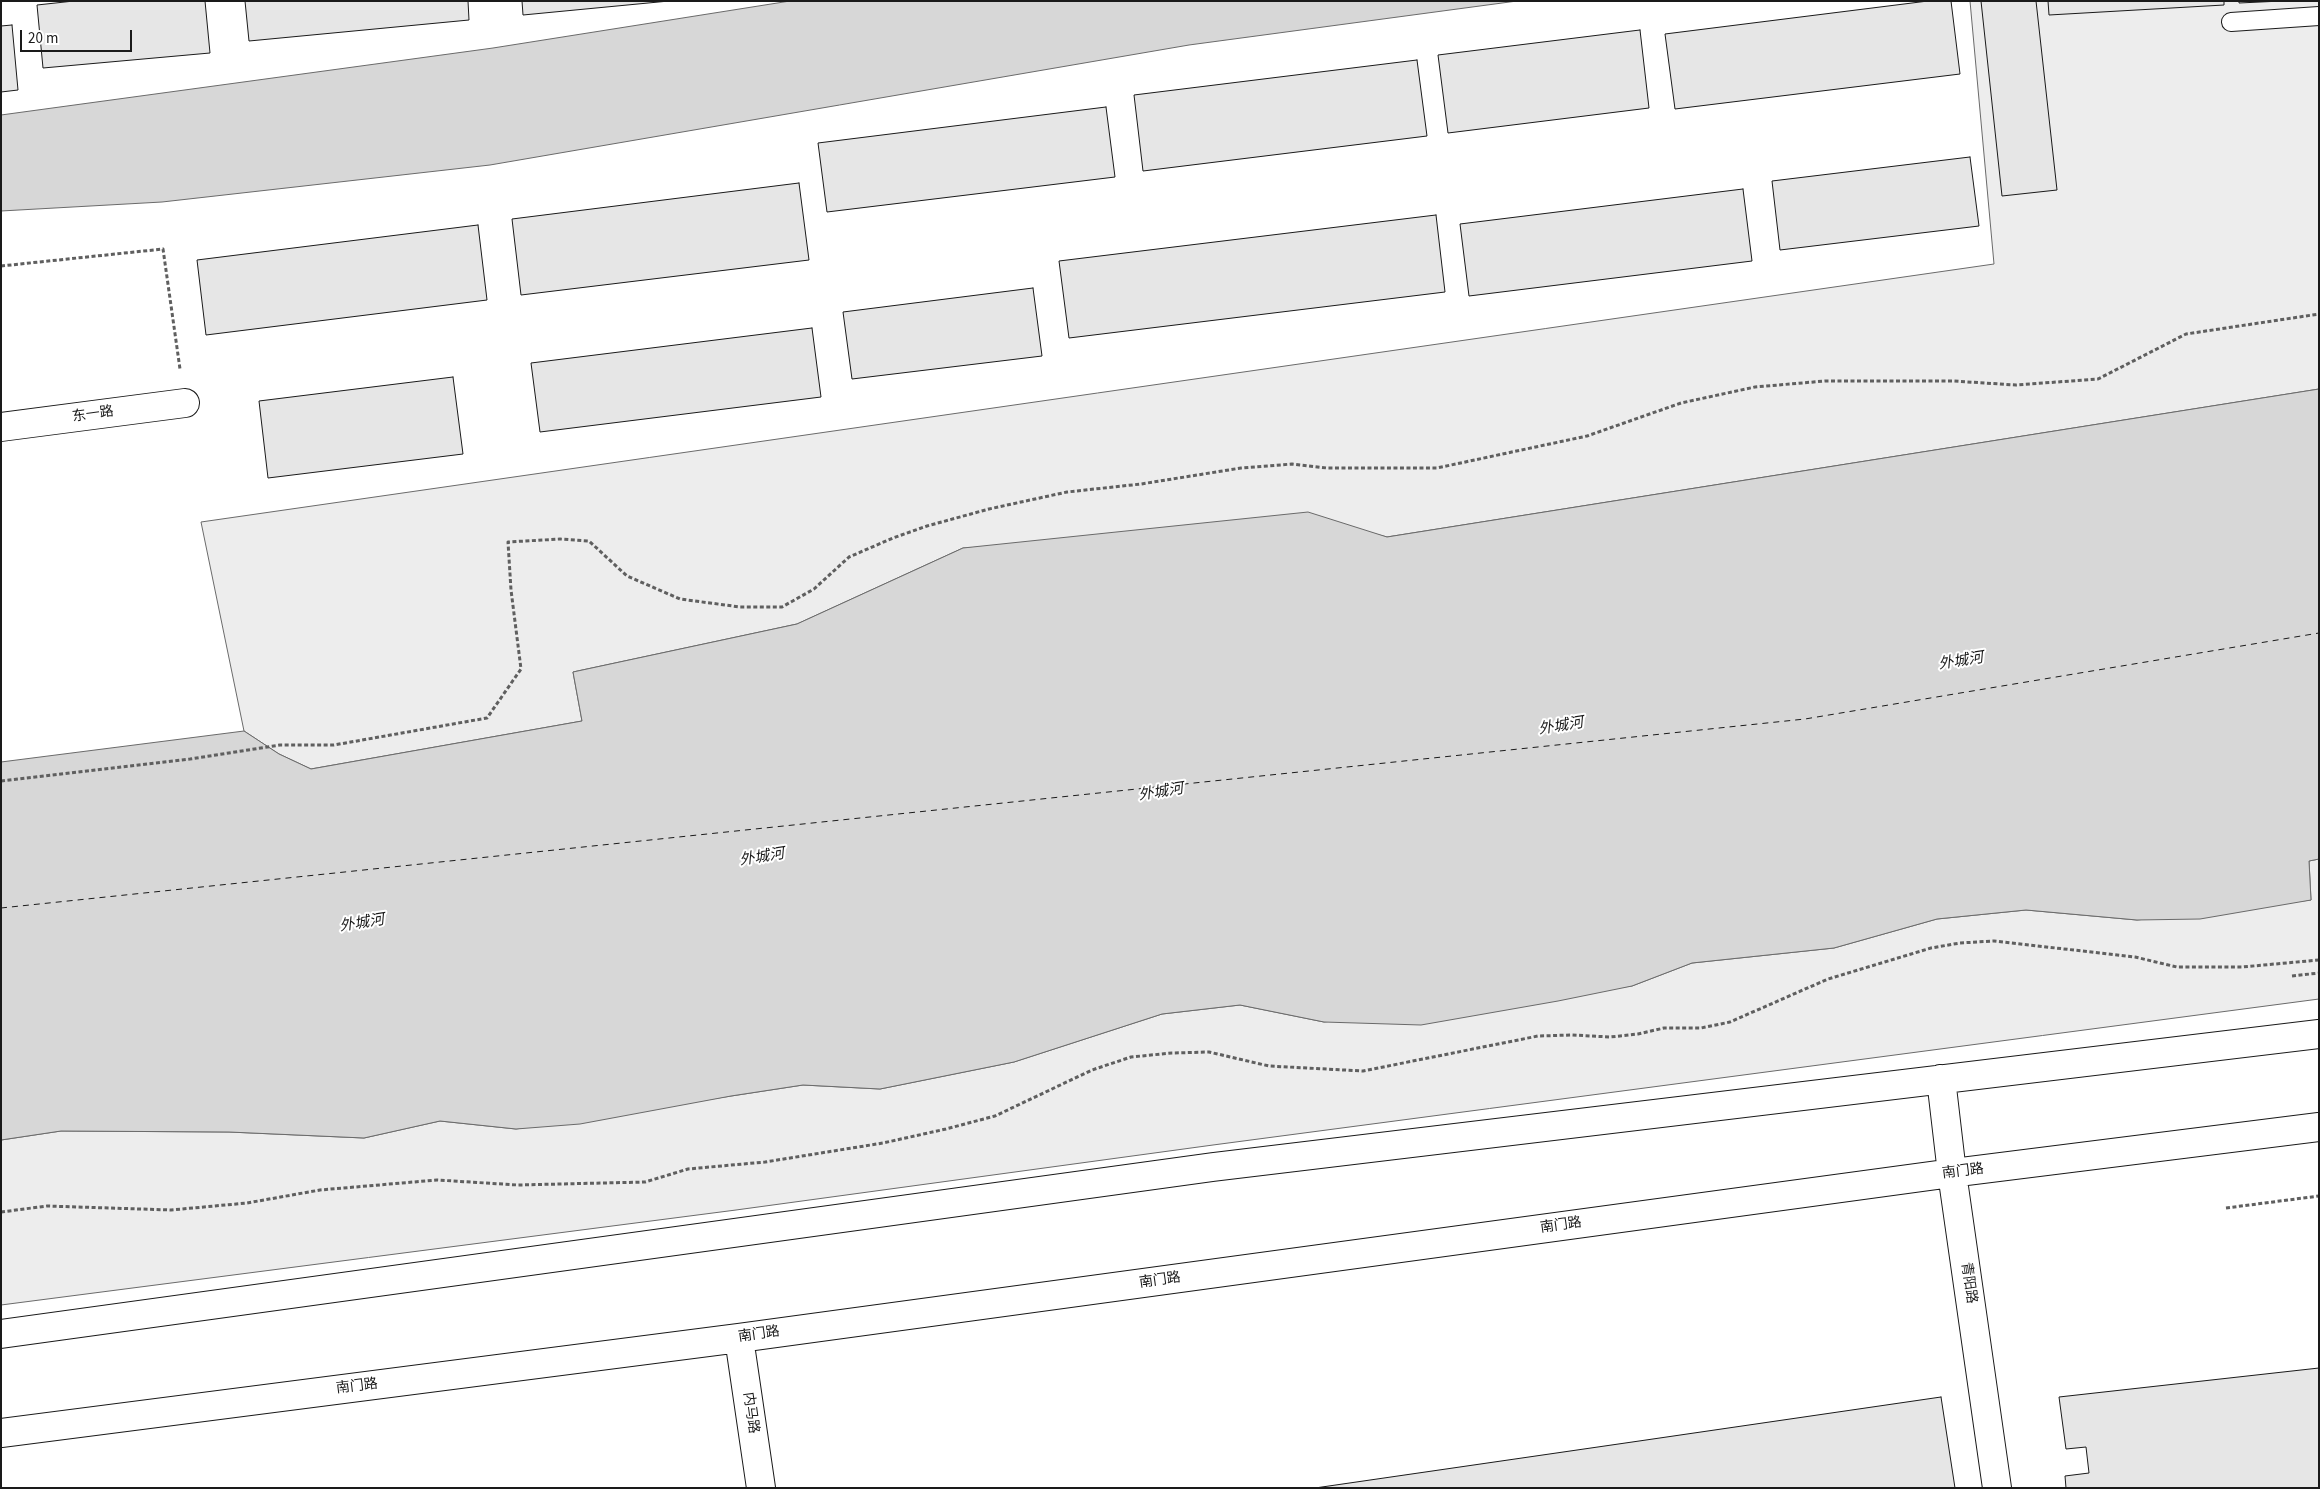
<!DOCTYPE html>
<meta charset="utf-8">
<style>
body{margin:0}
#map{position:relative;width:2320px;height:1489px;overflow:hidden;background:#fff;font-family:"Source Sans 3",sans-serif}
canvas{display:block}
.frame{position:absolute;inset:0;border:2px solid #1a1a1a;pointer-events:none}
.scale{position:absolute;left:20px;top:30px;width:112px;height:22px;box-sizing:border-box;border:2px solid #1a1a1a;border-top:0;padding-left:6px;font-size:15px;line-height:18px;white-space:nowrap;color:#1a1a1a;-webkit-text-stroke:4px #fff;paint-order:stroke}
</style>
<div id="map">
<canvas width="2320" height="1489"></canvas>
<div class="frame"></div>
<div class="scale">20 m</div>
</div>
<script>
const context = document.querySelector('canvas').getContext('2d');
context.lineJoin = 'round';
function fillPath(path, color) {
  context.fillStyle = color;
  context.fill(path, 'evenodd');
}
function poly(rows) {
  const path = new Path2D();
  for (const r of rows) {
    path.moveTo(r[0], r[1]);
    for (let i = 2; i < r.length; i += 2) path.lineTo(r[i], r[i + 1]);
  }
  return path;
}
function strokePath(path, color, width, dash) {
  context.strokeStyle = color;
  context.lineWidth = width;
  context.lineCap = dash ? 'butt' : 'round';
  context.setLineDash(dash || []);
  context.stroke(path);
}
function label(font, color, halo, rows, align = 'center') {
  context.font = font + ' "Source Sans 3","Noto Sans SC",sans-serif';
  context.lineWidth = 4;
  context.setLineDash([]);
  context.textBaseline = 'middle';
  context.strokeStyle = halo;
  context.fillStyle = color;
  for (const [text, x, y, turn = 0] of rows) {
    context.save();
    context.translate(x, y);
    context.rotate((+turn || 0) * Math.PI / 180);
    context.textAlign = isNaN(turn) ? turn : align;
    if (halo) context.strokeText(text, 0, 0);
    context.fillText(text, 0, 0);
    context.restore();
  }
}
const built = poly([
 [1970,1,2319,1,2319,389,1387,537,1356,529,963,548,797,624,573,672,582,721,311,769,279,754,244,731,201,522,1994,264,1970,1],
 [2319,859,2319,999,1213,1145,736,1210,1,1305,1,1140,61,1131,229,1132,364,1138,440,1121,516,1129,803,1085,880,1089,1014,1062,1162,1014,1240,1005,1324,1022,1632,986,1692,963,1834,948,1937,919,2026,910,2137,920,2311,900,2309,861,2319,859]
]);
const water = poly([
 [790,1,1517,1,1189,45,490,165,162,202,1,211,1,115,493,48,790,1],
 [2319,389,2319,859,2309,861,2311,900,2200,919,2137,920,2026,910,1937,919,1834,948,1692,963,1632,986,1558,1001,1421,1025,1324,1022,1240,1005,1162,1014,1014,1062,880,1089,803,1085,731,1096,580,1124,516,1129,440,1121,364,1138,229,1132,61,1131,1,1140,1,762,244,731,279,754,311,769,582,721,573,672,797,624,963,548,1308,512,1387,537,2319,389]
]);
const ferry = poly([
 [1,908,1805,719,2319,633]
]);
const building = poly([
 [74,1,205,1,210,53,43,68,37,5,74,1],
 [245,1,468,1,469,20,249,41,245,1],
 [522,1,669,1,523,15,522,1],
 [1928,1,1951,1,1960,74,1675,109,1665,34,1928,1],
 [1981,1,2036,1,2057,190,2002,196,1981,1],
 [2048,1,2224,1,2224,5,2049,15,2048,1],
 [2239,1,2282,1,2239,3,2239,1],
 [12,25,18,90,1,92,1,26,12,25],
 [1640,30,1649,108,1448,133,1438,55,1640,30],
 [1417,60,1427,136,1143,171,1134,95,1417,60],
 [1106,107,1115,177,827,212,818,143,1106,107],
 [1970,157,1979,226,1780,250,1772,181,1970,157],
 [799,183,809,260,521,295,512,219,799,183],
 [1743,189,1752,261,1469,296,1460,224,1743,189],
 [1436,215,1445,292,1069,338,1059,261,1436,215],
 [478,225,487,300,206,335,197,260,478,225],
 [1033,288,1042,356,852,379,843,312,1033,288],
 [812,328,821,397,540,432,531,363,812,328],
 [453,377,463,454,268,478,259,401,453,377],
 [2319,1368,2319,1488,2066,1488,2065,1476,2089,1473,2086,1447,2066,1449,2059,1397,2319,1368],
 [1941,1397,1955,1488,1315,1488,1646,1440,1941,1397]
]);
const path = poly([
 [1,266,163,249,180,369],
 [1,781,190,759,280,745,334,745,487,718,521,669,511,590,508,542,560,539,589,541,627,576,680,599,740,607,782,607,814,589,849,557,893,538,927,526,989,509,1067,492,1141,484,1241,468,1292,464,1327,468,1437,468,1587,436,1681,403,1755,387,1825,381,1953,381,2016,385,2098,379,2186,334,2319,314],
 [2292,976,2319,973],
 [2226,1208,2319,1196],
 [1,1212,47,1206,171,1210,247,1203,320,1190,437,1180,518,1185,645,1182,688,1169,765,1162,883,1143,946,1129,995,1116,1092,1070,1131,1057,1172,1053,1209,1052,1269,1066,1363,1071,1538,1036,1572,1035,1610,1037,1638,1034,1664,1028,1701,1028,1730,1022,1828,979,1931,948,1960,943,1994,941,2135,957,2177,967,2242,967,2319,960]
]);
const lane = poly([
 [2231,22,2319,16]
]);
const street = poly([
 [1,427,185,403]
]);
const secondary = poly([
 [1941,1079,1952,1173,1997,1488],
 [1,1334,1213,1167,2319,1034],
 [739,1338,761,1488],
 [1,1433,739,1338,1952,1173,2319,1127]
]);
const streetNames = [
 ["东一路",93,415,-8],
 ["南门路",1963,1172,-7],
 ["南门路",1561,1226,-8],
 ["南门路",1160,1281,-8],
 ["青阳路",1968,1283,82],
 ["南门路",759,1335,-8],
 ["南门路",357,1387,-7],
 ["内马路",750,1413,82]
];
const waterNames = [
 ["外城河",1961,662,-9],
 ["外城河",1561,727,-9],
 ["外城河",1161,793,-9],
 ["外城河",762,858,-9],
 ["外城河",362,924,-9]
];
fillPath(built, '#ededed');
strokePath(built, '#6a6a6a', 1);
fillPath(water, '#d7d7d7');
strokePath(water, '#6a6a6a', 1);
strokePath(ferry, '#1a1a1a', 1, [6, 5]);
fillPath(building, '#e6e6e6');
strokePath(building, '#1a1a1a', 1);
strokePath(lane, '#1a1a1a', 20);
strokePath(street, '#1a1a1a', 30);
strokePath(secondary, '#1a1a1a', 30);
strokePath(path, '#5f5f5f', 3, [4, 2.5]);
strokePath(lane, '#fff', 18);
strokePath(street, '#fff', 28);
strokePath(secondary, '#fff', 28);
label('14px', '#1a1a1a', '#fff', streetNames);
label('italic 15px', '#1a1a1a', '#fff', waterNames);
</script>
